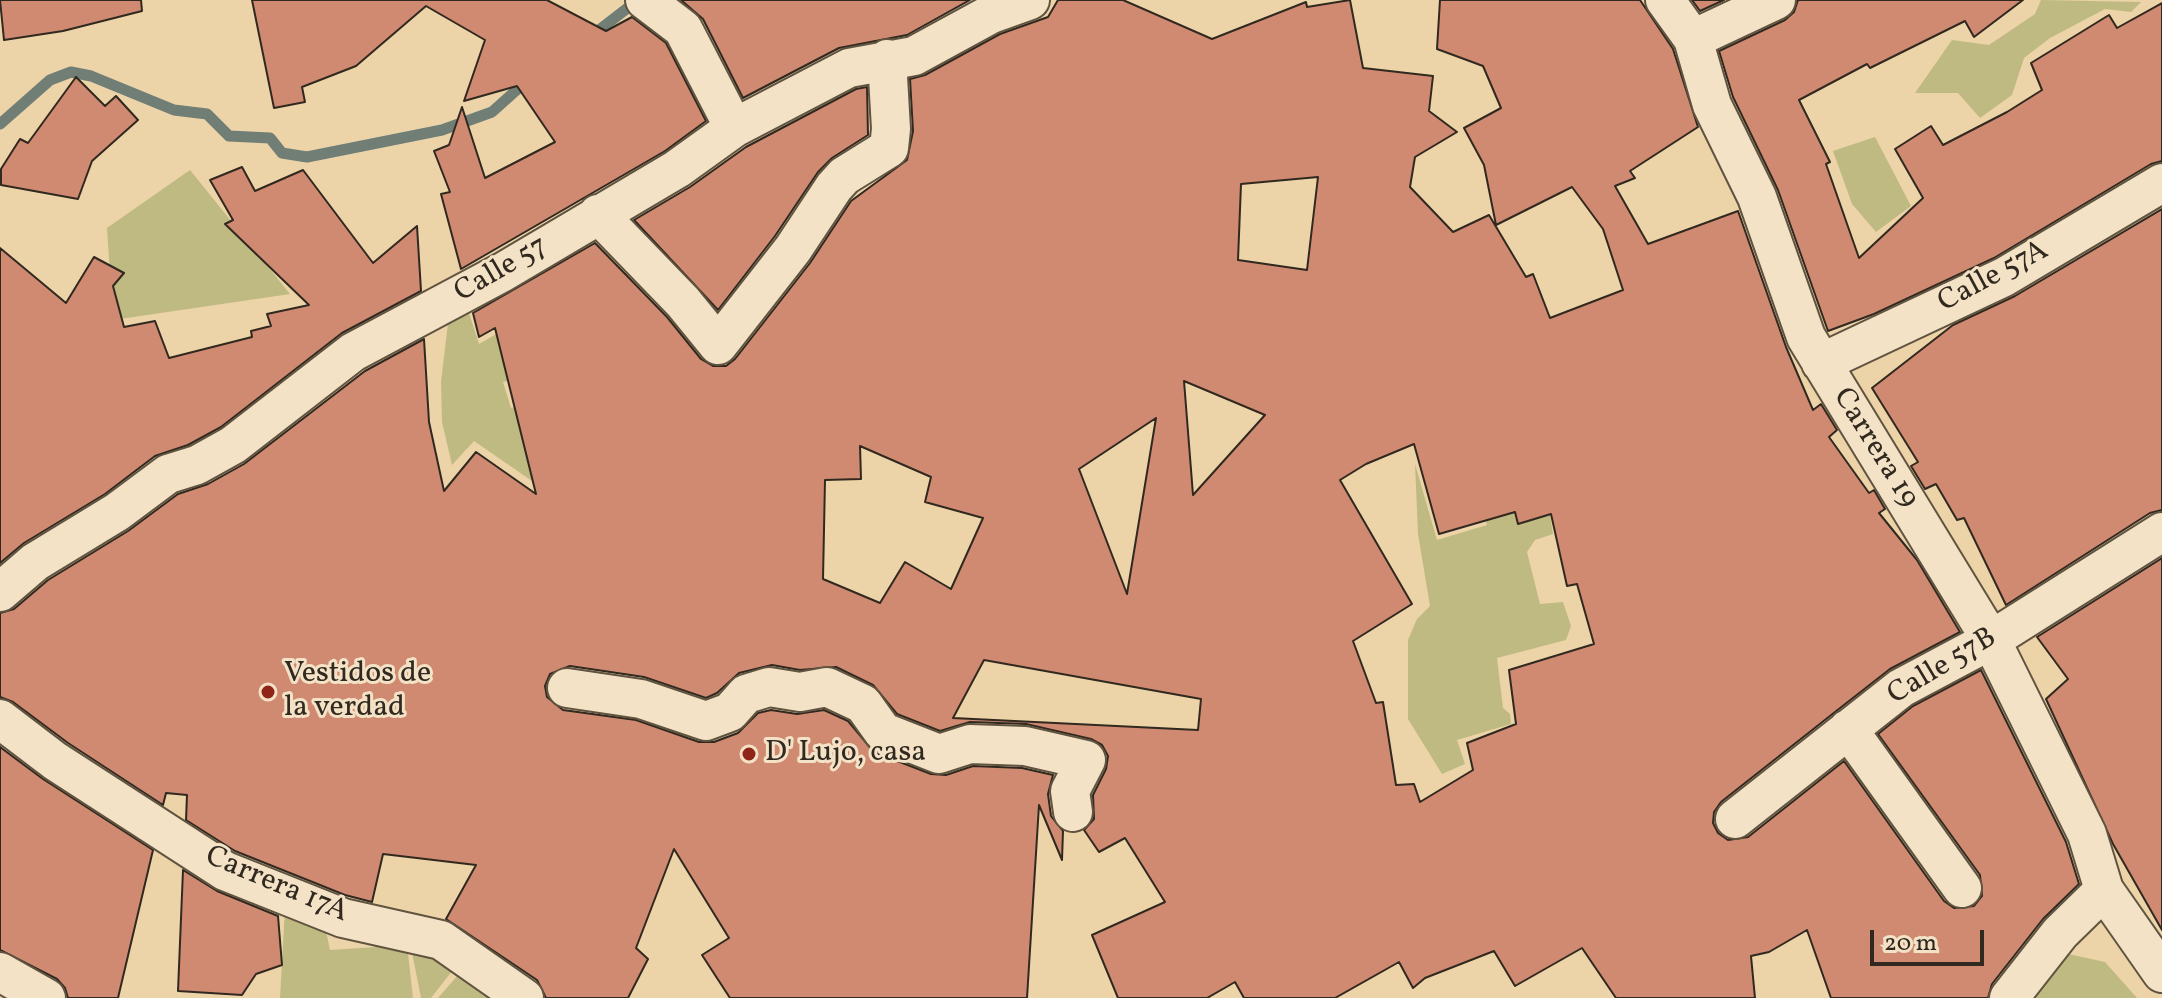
<!DOCTYPE html>
<style>
body{margin:0}
#map{position:relative;width:2162px;height:998px;overflow:hidden;background:#ecd3a8;font-family:Vollkorn,serif}
canvas{display:block}
.scale{position:absolute;left:1870px;top:930px;width:114px;height:36px;box-sizing:border-box;border:4px solid #31291f;border-top:0;padding-left:10px;font-size:24px;line-height:28px;white-space:nowrap;color:#31291f;-webkit-text-stroke:6px #f3e2c6;paint-order:stroke}
</style>
<div id="map">
<canvas width="2162" height="998"></canvas>
<div class="scale">20 m</div>
</div>
<script>
const context = document.querySelector('canvas').getContext('2d');
context.lineJoin = 'round';
function fillPath(path, color) {
  context.fillStyle = color;
  context.fill(path, 'evenodd');
}
function poly(rows) {
  const path = new Path2D();
  for (const r of rows) {
    path.moveTo(r[0], r[1]);
    for (let i = 2; i < r.length; i += 2) path.lineTo(r[i], r[i + 1]);
  }
  return path;
}
function strokePath(path, color, width, dash) {
  context.strokeStyle = color;
  context.lineWidth = width;
  context.lineCap = dash ? 'butt' : 'round';
  context.setLineDash(dash || []);
  context.stroke(path);
}
function label(font, color, halo, rows, align = 'center') {
  context.font = font + ' Vollkorn,serif';
  context.lineWidth = 6;
  context.setLineDash([]);
  context.textBaseline = 'middle';
  context.strokeStyle = halo;
  context.fillStyle = color;
  for (const [text, x, y, turn = 0] of rows) {
    context.save();
    context.translate(x, y);
    context.rotate((+turn || 0) * Math.PI / 180);
    context.textAlign = isNaN(turn) ? turn : align;
    if (halo) context.strokeText(text, 0, 0);
    context.fillText(text, 0, 0);
    context.restore();
  }
}
const green = poly([
 [2041,0,2141,2,2131,12,2105,9,2050,38,2024,58,2012,95,1980,118,1958,93,1915,93,1952,40,1989,45,2035,14],
 [1875,137,1911,206,1876,232,1852,204,1833,151],
 [190,170,290,294,113,320,107,228],
 [468,310,479,344,510,326,522,378,503,382,511,408,532,403,548,458,532,481,474,441,452,465,442,422,441,382,449,315],
 [1415,464,1437,540,1487,525,1473,478,1547,497,1553,534,1535,540,1527,552,1540,604,1563,602,1571,626,1566,640,1497,658,1503,708,1510,714,1511,724,1457,740,1465,764,1442,774,1408,719,1408,640,1417,619,1430,606,1418,534],
 [285,908,325,926,330,950,407,945,413,998,280,998],
 [410,942,456,966,431,998,421,998],
 [2068,954,2105,962,2137,998,2028,998],
 [465,967,510,998,438,998]
]);
const stream = poly([
 [590,37,638,0],
 [0,124,50,80,71,72,91,76,174,110,207,114,229,136,270,138,282,153,307,157,442,130,492,112,530,78]
]);
const building = poly([
 [0,0,141,0,142,11,63,31,4,40,0,0],
 [252,0,547,0,606,31,632,17,666,43,706,121,665,151,461,269,441,194,450,192,434,151,449,145,462,107,485,178,555,142,517,86,464,101,485,40,426,6,356,66,302,87,305,102,274,108,252,0],
 [681,0,970,0,907,35,839,48,743,98,703,19,681,0],
 [1058,0,1123,0,1212,39,1306,2,1307,7,1350,0,1363,68,1433,76,1429,111,1457,132,1415,157,1410,187,1453,232,1489,215,1526,277,1533,274,1550,318,1623,290,1603,229,1572,187,1496,225,1484,165,1464,128,1501,108,1483,66,1437,49,1440,0,1640,0,1673,49,1698,127,1630,171,1635,178,1615,186,1648,244,1738,211,1786,347,1813,410,1821,404,1837,430,1829,437,1869,493,1874,490,1885,509,1879,513,1917,560,1960,632,1890,669,1835,712,1721,802,1714,812,1713,823,1718,833,1728,840,1748,837,1844,761,1944,901,1954,908,1974,906,1982,896,1980,875,1878,734,1913,706,1981,670,2066,842,2079,884,2043,919,1992,984,1988,998,1831,998,1807,930,1769,952,1751,956,1755,998,1616,998,1582,948,1515,986,1494,951,1425,978,1413,988,1399,962,1335,998,1244,998,1235,982,1207,998,1118,998,1092,935,1165,902,1125,838,1099,852,1084,830,1094,819,1093,795,1106,769,1108,756,1102,745,1091,739,1026,724,970,722,940,731,897,714,873,685,836,667,800,670,772,665,739,673,717,693,706,698,644,677,570,666,550,674,545,686,547,697,563,710,636,720,699,742,714,742,738,733,758,713,771,710,797,714,824,710,848,721,874,752,931,774,946,775,973,766,1022,768,1053,775,1048,794,1051,816,1063,831,1062,860,1039,805,1027,998,730,998,702,955,729,938,674,849,636,948,648,959,628,998,546,998,537,980,446,919,476,865,383,854,372,902,345,895,235,851,186,820,187,795,166,793,163,805,68,743,13,702,0,697,0,613,14,609,48,580,128,531,178,494,208,484,244,464,365,371,424,339,429,422,444,491,476,452,536,494,495,328,479,337,473,313,595,243,667,317,701,359,713,366,726,366,735,359,810,263,851,201,907,160,913,131,910,79,925,75,1000,34,1048,17,1058,0],
 [1318,177,1307,270,1238,260,1241,184,1318,177],
 [1184,381,1265,415,1193,495,1184,381],
 [1156,418,1127,594,1079,469,1156,418],
 [1414,444,1439,534,1515,512,1518,524,1551,514,1567,586,1577,584,1594,644,1509,670,1516,724,1467,743,1473,770,1420,802,1414,784,1396,785,1383,702,1376,703,1353,641,1412,604,1340,480,1366,464,1414,444],
 [860,446,931,477,925,502,983,518,951,589,905,562,880,603,823,579,825,480,861,479,860,446],
 [984,660,1201,699,1198,730,953,718,984,660],
 [1692,0,1724,0,1700,11,1692,0],
 [1798,0,2023,0,1974,37,1965,21,1870,68,1867,64,1799,100,1830,162,1826,164,1859,258,1923,198,1895,149,1931,126,1943,145,2007,112,2042,90,2031,63,2109,15,2117,28,2162,3,2162,161,2151,164,1994,258,1874,314,1828,331,1778,190,1733,97,1719,51,1785,20,1794,12,1798,0],
 [76,77,105,106,116,96,138,120,92,161,78,199,1,185,1,169,20,139,28,143,76,77],
 [867,87,868,135,832,158,818,172,775,236,718,310,634,220,690,187,746,147,856,89,867,87],
 [242,167,255,191,303,170,373,263,417,226,421,291,342,333,221,427,188,445,155,456,105,494,24,543,0,563,0,248,66,303,94,257,124,273,113,286,124,327,155,321,169,358,252,337,251,331,271,326,267,314,309,305,225,224,233,220,210,180,242,167],
 [2162,209,2162,510,2150,513,2006,605,1964,518,1957,520,1936,484,1925,489,1911,466,1918,462,1872,388,1953,325,2015,296,2162,209],
 [2162,558,2162,930,2113,844,2046,699,2068,679,2037,637,2162,558],
 [0,747,43,779,153,850,118,998,68,998,65,988,57,979,0,950,0,747],
 [183,870,217,891,278,916,282,965,256,974,242,995,178,991,183,870]
]);
const street = poly([
 [645,0,683,29,734,128],
 [1665,0,1693,39,1712,105,1757,197,1806,337,1991,640,2087,834,2104,890,2162,973],
 [1693,39,1776,0],
 [598,214,683,302,718,345,793,249,834,187,844,176,889,148,891,129,887,59],
 [1821,363,2004,277,2162,183],
 [0,592,35,562,117,512,168,474,197,465,233,445,353,352,503,272,677,169,734,128,849,68,914,56,991,14,1030,0],
 [567,688,641,699,706,721,730,712,746,694,769,687,800,692,827,687,863,704,883,732,939,754,970,744,1025,746,1086,760,1070,791,1073,812],
 [0,719,55,761,225,871,343,918,441,940,524,998],
 [1848,729,1962,888],
 [1735,819,1901,688,1991,640,2162,532],
 [0,972,46,998],
 [2009,998,2060,933,2104,890]
]);
const markers = [
 [268,692,8,"#8f2418"],
 [749,754,8,"#8f2418"]
];
const streetNames = [
 ["Calle 57",502,271,-30],
 ["Calle 57A",1994,278,-28],
 ["Carrera 19",1874,449,58],
 ["Calle 57B",1943,668,-31],
 ["Carrera 17A",276,886,23]
];
const poiNames = [
 ["Vestidos de",284,675],
 ["la verdad",284,709],
 ["D' Lujo, casa",765,754]
];
fillPath(green, '#bfba82');
strokePath(stream, '#707e76', 11);
fillPath(building, '#cf8a71');
strokePath(building, '#31291f', 2);
strokePath(street, '#605441', 42);
strokePath(street, '#f3e2c6', 38);
for (const [x, y, r, color] of markers) {
  const dot = new Path2D();
  dot.arc(x, y, r, 0, 2 * Math.PI);
  context.fillStyle = color;
  context.fill(dot);
  strokePath(dot, '#f3e2c6', 3);
}
label('30px', '#31291f', '#f3e2c6', streetNames);
label('30px', '#31291f', '#f3e2c6', poiNames, 'left');
</script>
